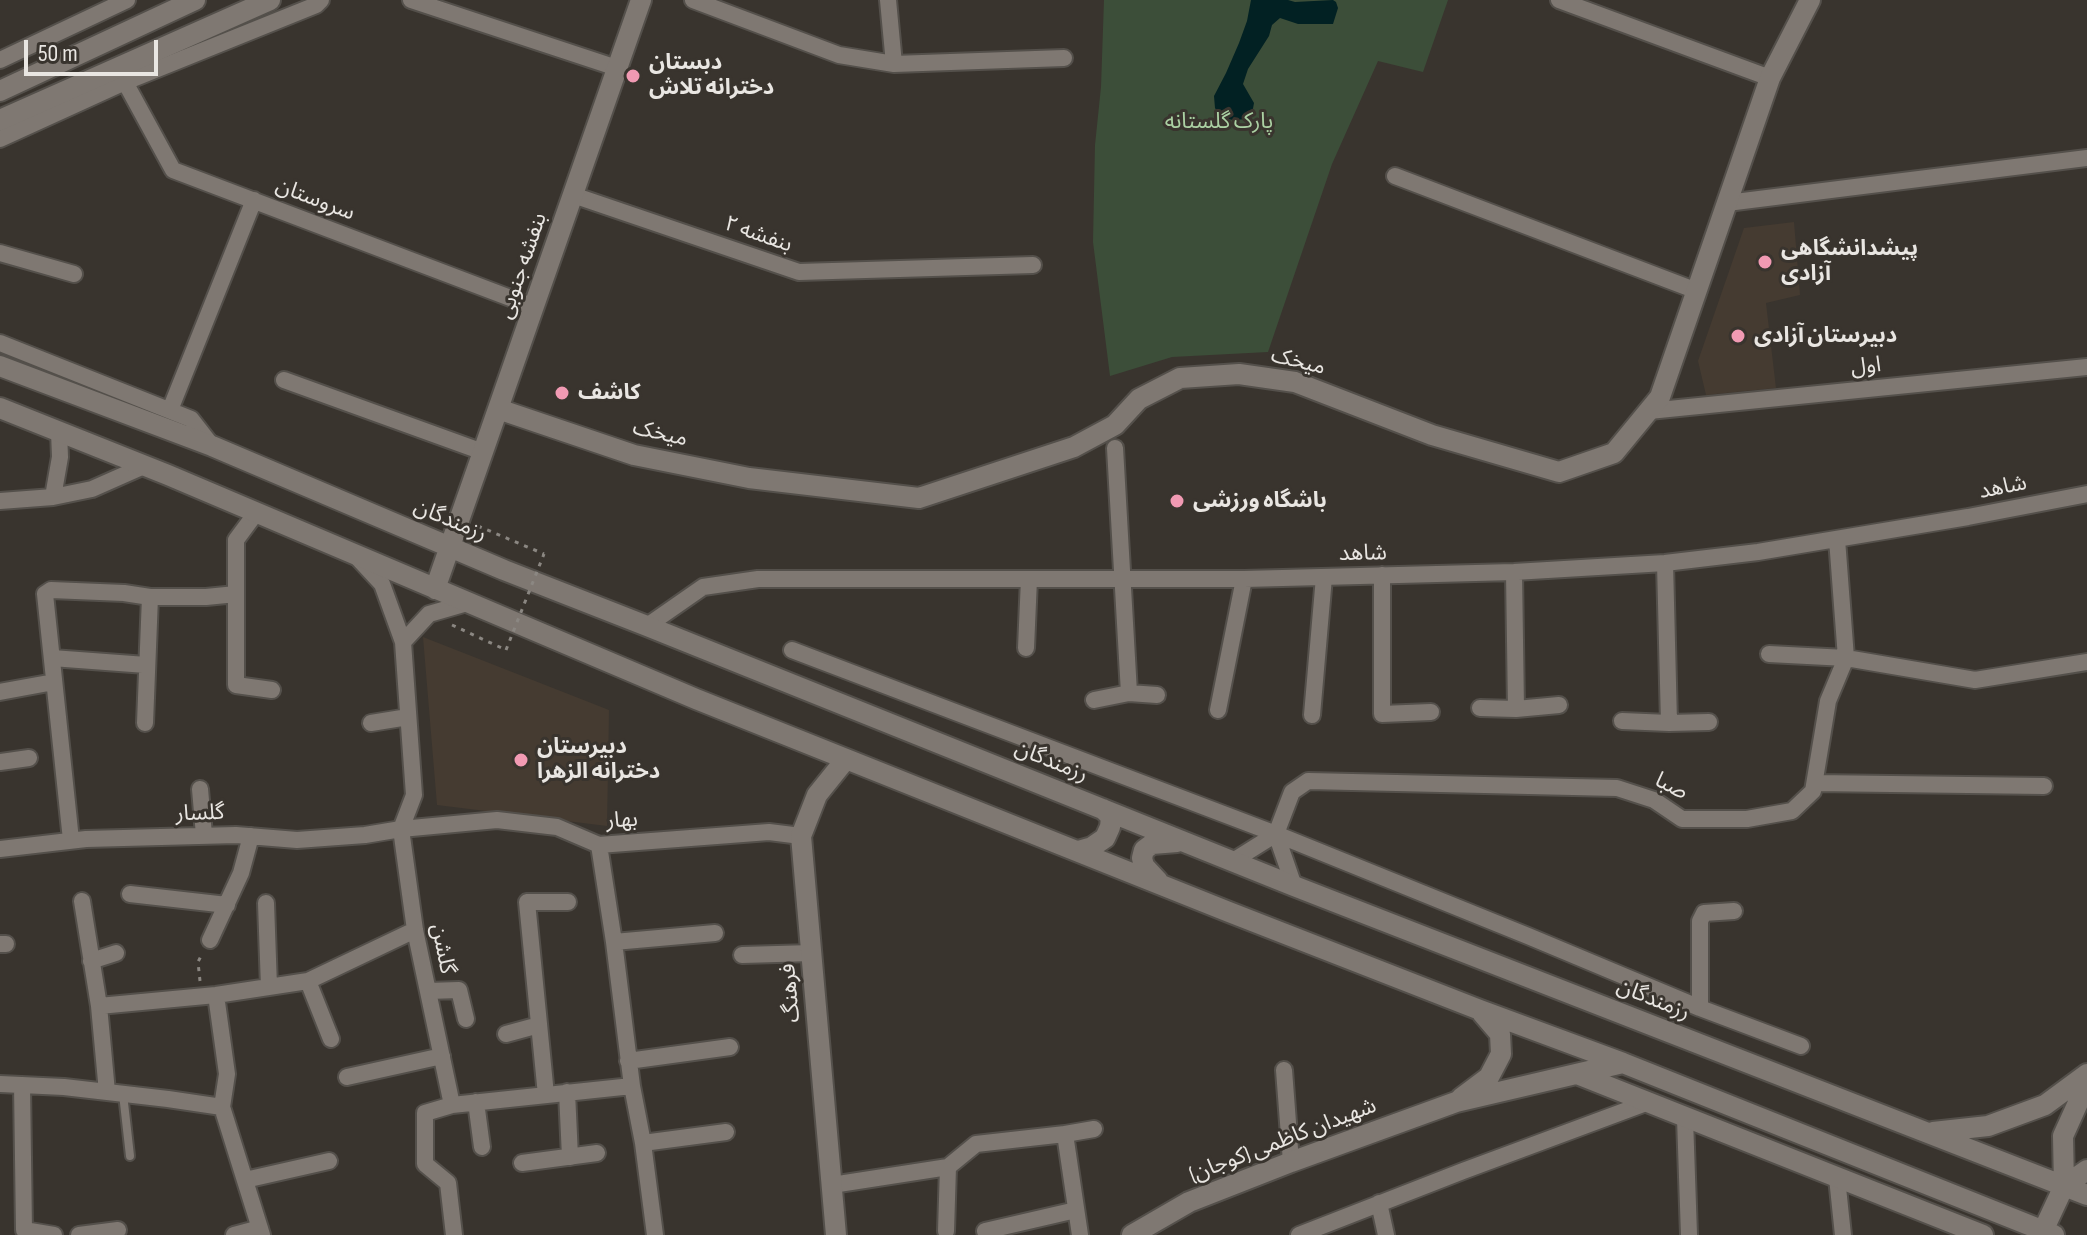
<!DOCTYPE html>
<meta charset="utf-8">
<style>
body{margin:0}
#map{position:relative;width:2087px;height:1235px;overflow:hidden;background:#39342e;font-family:"Sofia Sans Condensed",sans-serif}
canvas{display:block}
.scale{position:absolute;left:24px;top:40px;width:134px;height:36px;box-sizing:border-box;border:4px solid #e9e6e2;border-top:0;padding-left:10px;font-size:24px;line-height:28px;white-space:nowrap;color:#e9e6e2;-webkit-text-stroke:6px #39342e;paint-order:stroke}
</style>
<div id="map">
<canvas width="2087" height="1235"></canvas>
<div class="scale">50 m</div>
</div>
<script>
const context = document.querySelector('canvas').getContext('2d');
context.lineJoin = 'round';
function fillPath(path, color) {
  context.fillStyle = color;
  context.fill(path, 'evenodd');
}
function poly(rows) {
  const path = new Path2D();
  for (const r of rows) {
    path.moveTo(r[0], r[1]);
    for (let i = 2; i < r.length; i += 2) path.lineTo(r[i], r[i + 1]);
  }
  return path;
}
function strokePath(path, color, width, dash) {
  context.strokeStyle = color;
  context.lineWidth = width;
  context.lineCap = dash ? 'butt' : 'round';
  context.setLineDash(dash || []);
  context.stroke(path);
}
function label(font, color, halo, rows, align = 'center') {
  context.font = font + ' "Sofia Sans Condensed","Noto Sans Arabic",sans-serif';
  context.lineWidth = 6;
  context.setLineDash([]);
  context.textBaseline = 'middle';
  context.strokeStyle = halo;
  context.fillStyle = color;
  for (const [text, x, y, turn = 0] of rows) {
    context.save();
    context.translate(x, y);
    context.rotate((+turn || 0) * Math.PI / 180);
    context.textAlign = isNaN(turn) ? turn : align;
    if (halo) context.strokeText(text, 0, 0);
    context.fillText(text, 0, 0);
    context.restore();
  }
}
const built = poly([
 [1794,222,1800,295,1766,303,1776,388,1706,395,1698,361,1744,228],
 [423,637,609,710,607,826,437,805]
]);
const green = poly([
 [1104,0,1448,0,1423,72,1378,61,1332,164,1268,352,1172,357,1110,376,1093,242,1095,145,1101,87]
]);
const water = poly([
 [1251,0,1288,0,1295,2,1333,0,1336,2,1338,8,1333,24,1298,24,1280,18,1272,25,1269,36,1248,69,1243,84,1254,103,1252,114,1248,119,1233,120,1224,118,1218,113,1215,108,1214,96,1226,73,1239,43,1247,21]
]);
const path = poly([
 [478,526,544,554],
 [452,625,506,650],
 [200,981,198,962,202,954]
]);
const lane = poly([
 [123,1094,130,1156]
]);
const street = poly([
 [411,0,617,68],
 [693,0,839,55,894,64,1064,58],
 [888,0,894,64],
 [1559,0,1770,78],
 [0,60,127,0],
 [125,82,173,170,534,307],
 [0,139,125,82,316,5,321,0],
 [1395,176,1697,291],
 [573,195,799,272,1033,265],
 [1727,203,2087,158],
 [0,253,74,274],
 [0,343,191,419,212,446],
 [284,380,483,452],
 [170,410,254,200],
 [1649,411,2087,367],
 [1115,448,1129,693],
 [53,497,60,457,59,431],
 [0,501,53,497,92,489,144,466],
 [256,513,236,540,236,685,272,690],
 [356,556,382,584,403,642,414,795,401,829,415,930,452,1105,425,1113,425,1164,448,1183,454,1235],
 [1665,563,1669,723],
 [1514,572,1516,709],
 [1382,575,1382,714,1431,712],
 [647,626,703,587,758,579,1244,579,1514,572,1665,563,1758,552,1968,517,2087,494],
 [403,642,429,614,467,603],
 [1026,648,1029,579],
 [792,650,1276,834,1528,936,1700,1008,1801,1046],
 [1769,654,1846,658,1975,680,2087,662],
 [52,658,146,665],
 [0,692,54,682],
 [1094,700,1129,693,1157,695],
 [1480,708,1516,709,1559,705],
 [1218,710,1244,579],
 [1312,715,1324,577],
 [1622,721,1669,723,1709,722],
 [145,723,150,597,206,597,236,594],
 [371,723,408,717],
 [0,762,29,758],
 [1815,783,2044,786],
 [200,789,204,835],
 [1276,834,1294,886],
 [71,840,45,594,51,590,124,593,150,597],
 [599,845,614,942,632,1086,643,1143,655,1235],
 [0,849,86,839,236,835,297,840,365,835,401,829,497,820,557,827,599,845,769,832,801,836],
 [1233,861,1276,834,1292,792,1308,781,1617,788,1654,800,1682,819,1747,819,1792,811,1813,791,1828,701,1846,658,1837,539],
 [130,894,227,905],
 [82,901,99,1006,107,1092],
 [266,903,269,987],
 [210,940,241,873,251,836],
 [614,942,715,933],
 [0,944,6,944],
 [742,955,812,953],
 [91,961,116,953],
 [308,981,331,1039],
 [428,991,459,990,466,1019],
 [216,995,227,1074,222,1107,262,1235],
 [99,1006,216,995,308,981,415,930],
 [1700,1008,1700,921,1704,913,1734,911],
 [506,1034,539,1025],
 [628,1061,730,1047],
 [1284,1070,1291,1162],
 [347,1077,442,1056],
 [0,1084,64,1087,168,1099,222,1107],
 [22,1085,24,1230,54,1235],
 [567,1092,570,1157],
 [546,1095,527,902,568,902],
 [476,1102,482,1147],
 [452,1105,632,1086],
 [1685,1118,1689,1235],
 [1065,1134,1094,1129],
 [643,1143,726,1132],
 [522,1163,597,1153],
 [1837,1178,1843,1235],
 [245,1180,329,1161],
 [832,1185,948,1167,976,1144,1065,1134,1080,1235],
 [1379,1203,1386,1235],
 [946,1231,948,1167],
 [985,1231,1076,1210],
 [79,1235,118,1230],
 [234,1235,260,1228],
 [1299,1235,1463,1171,1646,1103]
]);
const secondary = poly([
 [0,91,195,0],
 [0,120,270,0],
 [0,366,212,446,504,570,647,626,1294,886,2087,1195],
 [0,408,168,475,696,699,1229,912,1480,1010,1623,1063,2054,1235],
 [498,409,634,455,749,478,919,498,1074,447,1115,425,1139,399,1180,378,1239,374,1295,382,1432,435,1559,472,1614,453,1660,397,1770,78,1810,0],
 [435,589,641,0],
 [1078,851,1092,847,1105,838,1110,827,1111,817,1103,809],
 [1158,881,1144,866,1142,858,1144,850,1152,844,1177,842],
 [1577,1074,1983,1235],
 [1461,1098,1489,1077,1501,1054,1500,1034,1482,1013],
 [1933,1132,1988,1126,2045,1105,2087,1074],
 [2064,1186,2087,1170],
 [2043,1231,2064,1186,2063,1136,2087,1083],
 [836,1235,801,836,817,795,846,759],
 [1132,1235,1189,1202,1291,1162,1456,1102,1623,1063]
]);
const pathBridge = poly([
 [506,650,544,554]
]);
const markers = [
 [633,76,8,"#f19ab3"],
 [1765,262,8,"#f19ab3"],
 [1738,336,8,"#f19ab3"],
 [562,393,8,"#f19ab3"],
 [1177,501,8,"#f19ab3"],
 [521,760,8,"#f19ab3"]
];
const poiNames = [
 ["دبستان",649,63],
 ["دخترانه تلاش",649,88],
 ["پیشدانشگاهی",1781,249],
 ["آزادی",1781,274],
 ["دبیرستان آزادی",1754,336],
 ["کاشف",578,393],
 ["باشگاه ورزشی",1193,501],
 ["دبيرستان",537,747],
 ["دخترانه الزهرا",537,772]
];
const parkNames = [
 ["پارک گلستانه",1219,122]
];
const streetNames = [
 ["سروستان",315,200,21],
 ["بنفشه ۲",758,235,19],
 ["بنفشه جنوبی",523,266,-71],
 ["میخک",1298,362,14],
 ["اول",1866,367,-6],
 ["میخک",660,434,13],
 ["شاهد",2003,488,-11],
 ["رزمندگان",450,521,23],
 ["شاهد",1363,554,-1],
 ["رزمندگان",1051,762,22],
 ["صبا",1671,787,27],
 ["گلسار",200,814,-2],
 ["بهار",622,821,-3],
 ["گلشن",442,949,79],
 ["فرهنگ",791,993,-95],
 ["رزمندگان",1653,1000,22],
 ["شهیدان کاظمی (کوجان)",1283,1141,-21]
];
fillPath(built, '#453b31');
fillPath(green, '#3c4e39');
fillPath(water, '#022123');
strokePath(lane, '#54504b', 12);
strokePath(street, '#54504b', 20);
strokePath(secondary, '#54504b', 24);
strokePath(path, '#8b8782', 3, [4, 6]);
strokePath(lane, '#7f7872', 8);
strokePath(street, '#7f7872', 16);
strokePath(secondary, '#7f7872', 20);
strokePath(pathBridge, '#8b8782', 3, [4, 6]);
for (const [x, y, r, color] of markers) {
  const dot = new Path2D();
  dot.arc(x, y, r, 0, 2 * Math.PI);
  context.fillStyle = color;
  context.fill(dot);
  strokePath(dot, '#39342e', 3);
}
label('bold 22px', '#e9e6e2', '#39342e', poiNames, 'left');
label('22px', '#abd1a3', '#39342e', parkNames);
label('22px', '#e9e6e2', '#39342e', streetNames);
</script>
